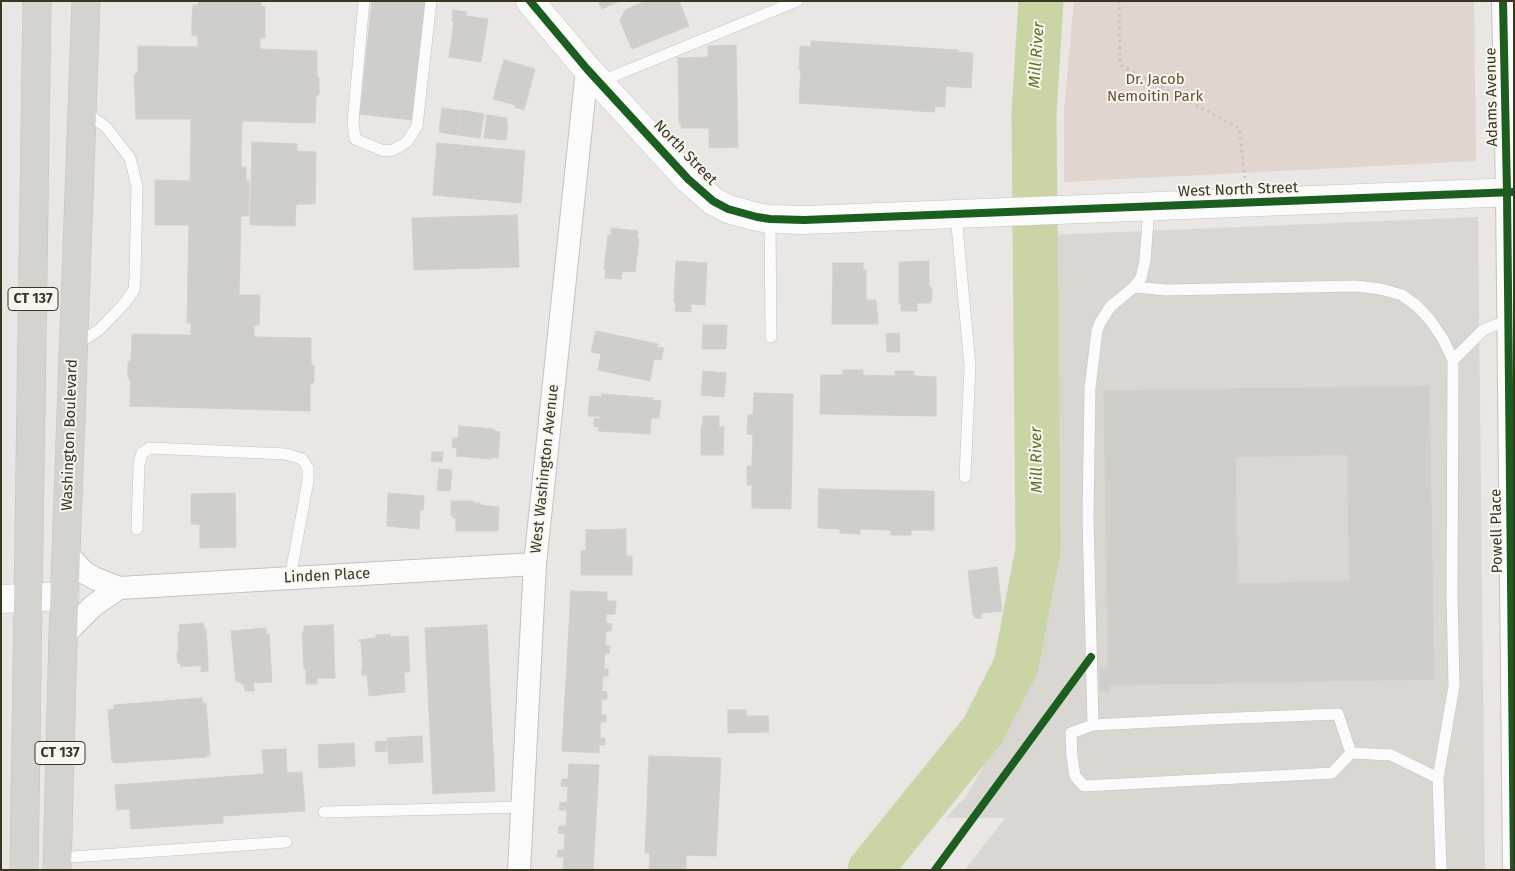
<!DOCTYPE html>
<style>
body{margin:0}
#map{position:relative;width:1515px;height:871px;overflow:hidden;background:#e9e6e3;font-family:"Fira Sans",sans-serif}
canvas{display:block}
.frame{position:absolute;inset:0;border:2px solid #3b3622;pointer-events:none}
</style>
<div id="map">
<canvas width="1515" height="871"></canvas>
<div class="frame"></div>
</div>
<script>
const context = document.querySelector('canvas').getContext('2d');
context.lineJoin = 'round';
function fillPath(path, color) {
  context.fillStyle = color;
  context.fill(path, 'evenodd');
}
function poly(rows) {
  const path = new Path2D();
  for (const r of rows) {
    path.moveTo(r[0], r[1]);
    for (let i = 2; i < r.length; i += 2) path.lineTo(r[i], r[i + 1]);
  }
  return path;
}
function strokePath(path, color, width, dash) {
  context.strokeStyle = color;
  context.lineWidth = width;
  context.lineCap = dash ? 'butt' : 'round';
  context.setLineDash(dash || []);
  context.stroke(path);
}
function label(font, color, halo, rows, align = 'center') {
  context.font = font + ' "Fira Sans",sans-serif';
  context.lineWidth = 4;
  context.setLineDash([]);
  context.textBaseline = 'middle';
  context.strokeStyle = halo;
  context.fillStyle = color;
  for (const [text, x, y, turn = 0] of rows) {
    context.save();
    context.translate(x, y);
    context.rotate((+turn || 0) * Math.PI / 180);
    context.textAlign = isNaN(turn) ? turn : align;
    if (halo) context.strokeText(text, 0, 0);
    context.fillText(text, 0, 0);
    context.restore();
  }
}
const built = poly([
 [1478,217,1485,870,965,870,1005,818,946,818,967,795,1003,732,1036,665,1054,586,1056,502,1049,340,1050,235]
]);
const green = poly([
 [1074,1,1474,1,1476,161,1064,182,1064,111]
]);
const river = poly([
 [870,870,983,730,1016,665,1038,550,1034,113,1041,1]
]);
const building = poly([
 [198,1,261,1,261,6,265,7,265,38,260,37,260,49,317,51,317,75,319,79,319,94,316,97,315,123,242,121,241,167,246,167,246,181,249,181,249,216,241,216,239,295,260,295,259,325,254,325,254,337,311,338,311,363,314,366,314,382,310,385,310,411,130,406,131,381,128,378,128,363,131,359,132,334,191,335,191,323,187,323,189,225,155,225,155,180,190,181,191,119,136,119,134,75,138,72,138,46,198,47,198,36,192,35,192,20,193,5,198,5,198,1],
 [372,1,425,1,413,120,360,114,372,1],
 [598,1,620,1,602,9,598,1],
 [646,1,679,1,689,26,632,49,620,21,625,10,646,1],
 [453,10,467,12,466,16,488,19,481,62,449,57,454,22,452,21,453,10],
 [811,41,958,50,958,52,973,53,971,88,946,86,945,107,935,106,934,112,799,103,801,69,799,69,800,46,811,47,811,41],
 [736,45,738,147,709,148,709,128,681,128,681,123,679,123,678,58,708,57,708,46,736,45],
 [504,60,535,69,524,110,515,107,515,105,493,99,504,60],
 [442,108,461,111,457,135,439,132,442,108],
 [462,110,484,114,480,138,458,135,462,110],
 [487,115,507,118,507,125,508,125,506,140,484,138,487,115],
 [252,142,297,144,297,151,316,152,315,204,296,204,295,226,250,225,252,142],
 [437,143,525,151,521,203,433,195,437,143],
 [517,215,519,267,414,270,412,218,517,215],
 [611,228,638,231,637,239,639,239,635,272,622,271,621,279,605,278,606,269,604,269,608,235,611,236,611,228],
 [676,261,707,263,705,305,691,304,691,312,675,311,676,303,674,302,676,261],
 [929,261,929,285,932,288,932,298,930,303,917,303,917,311,901,311,901,303,899,303,899,262,929,261],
 [833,263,863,263,863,270,866,270,866,300,876,300,878,324,832,324,833,263],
 [703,325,727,325,726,349,702,349,703,325],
 [596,331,658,344,657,347,664,348,661,360,654,359,650,381,598,370,601,354,591,352,596,331],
 [899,333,900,352,887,352,886,334,899,333],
 [843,370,863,370,863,375,895,376,895,371,914,371,914,376,936,377,936,416,820,414,821,375,843,375,843,370],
 [703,371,726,373,724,397,701,395,703,371],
 [1429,386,1434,679,1109,685,1109,691,1100,691,1100,668,1108,668,1104,391,1429,386],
 [1347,454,1350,581,1238,584,1235,457,1347,454],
 [754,393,793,394,791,509,752,508,752,485,747,485,747,466,752,466,753,435,747,434,748,415,753,415,754,393],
 [602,394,653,398,652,400,661,401,659,418,651,418,650,434,598,431,599,427,594,427,594,418,600,419,600,416,588,416,590,396,601,397,602,394],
 [703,416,719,416,719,427,724,427,723,455,701,455,701,427,702,426,703,416],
 [459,426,494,429,494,431,500,432,498,458,492,457,491,459,456,456,457,448,452,447,453,438,458,438,459,426],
 [432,452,443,452,442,462,431,461,432,452],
 [439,469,452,470,450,491,437,490,439,469],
 [819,489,934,491,934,530,911,530,911,535,891,535,891,530,860,529,860,534,840,533,840,529,818,528,819,489],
 [235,493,236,547,200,548,200,524,191,524,191,494,235,493],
 [388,493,424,496,423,510,420,510,419,529,387,526,388,493],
 [451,501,473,501,473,503,480,503,480,505,499,507,498,531,456,531,456,518,453,518,453,515,451,515,451,501],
 [626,529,626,556,632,556,632,575,581,575,581,551,586,550,586,530,626,529],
 [997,567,1002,611,981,613,982,618,975,618,974,614,973,614,968,571,997,567],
 [571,591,607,592,607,601,616,601,615,614,606,614,606,623,612,624,611,631,606,631,605,645,610,646,609,654,605,653,604,669,608,669,608,676,603,676,602,691,607,692,607,699,602,699,601,715,606,715,606,722,600,722,600,738,605,738,605,745,599,745,599,753,562,751,571,591],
 [203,623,204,629,206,629,208,665,208,671,201,672,201,665,181,667,180,663,178,663,177,652,179,652,178,632,180,632,179,625,203,623],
 [333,625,335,678,317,678,317,684,306,684,306,668,304,669,302,632,304,632,304,626,333,625],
 [487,625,495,791,433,794,425,628,487,625],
 [266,628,266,634,269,634,272,682,253,683,254,691,245,691,244,684,241,684,241,682,236,682,231,631,266,628],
 [390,634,390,637,408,636,410,672,404,672,405,692,369,696,367,675,362,675,361,669,363,668,361,641,359,641,358,640,376,638,376,635,390,634],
 [202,698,202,703,206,703,210,755,207,755,207,757,115,763,115,762,112,762,108,710,114,709,114,705,202,698],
 [728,710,746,710,746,716,768,716,769,732,728,733,728,710],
 [422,736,423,762,389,764,387,738,422,736],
 [386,741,387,751,376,752,375,742,386,741],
 [354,743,355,766,319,768,318,745,354,743],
 [286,749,287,773,302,772,305,811,223,816,223,823,131,829,130,809,117,810,115,785,264,774,262,750,286,749],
 [649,756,721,758,716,856,686,855,686,870,649,870,650,853,645,853,649,756],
 [569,764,599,765,593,870,563,870,564,857,557,857,558,850,564,850,565,834,558,833,559,826,566,826,567,810,559,810,560,802,567,803,568,787,561,786,562,779,568,779,569,764]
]);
const path = poly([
 [1119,1,1120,65,1239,128,1245,178]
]);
const service = poly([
 [364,1,353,122,355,139,384,151,393,150,407,142,417,126,431,1],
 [599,82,797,1],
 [956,215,970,366,965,477],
 [770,219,771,337],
 [1134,287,1167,290,1355,286,1381,289,1402,295,1417,306,1430,320,1443,339,1453,360],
 [75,346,100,329,123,305,134,290,135,277,137,186,130,158,106,127,83,111],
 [137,529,139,464,142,453,150,448,286,454,302,459,308,468,308,481,290,578],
 [1338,714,1351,753,1332,773,1084,786,1075,776,1072,757,1071,733,1093,725,1211,719,1338,714],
 [1093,725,1088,517,1090,388,1097,331,1100,323,1110,307,1134,287,1141,278,1145,261,1149,207],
 [1351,753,1391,755,1438,778],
 [324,812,523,807],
 [58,858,286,842],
 [1441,870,1438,778,1454,686,1452,596,1453,360,1483,330,1508,320]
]);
const minor = poly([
 [1503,1,1507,192,1514,870],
 [66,553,85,573,96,579,119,588,535,564],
 [63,636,93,606,119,588],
 [519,870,535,564,587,69]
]);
const tertiary = poly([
 [530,1,587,69,688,179,713,201,728,209,757,217,770,219,804,220,1514,192],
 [1,599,65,596]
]);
const primary = poly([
 [24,870,37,1],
 [57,870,63,636,86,1]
]);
const cycleway = poly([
 [530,1,587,69,688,179,713,201,728,209,757,217,770,219,804,220,1514,192],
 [1503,1,1507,192,1514,870],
 [935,870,1091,657]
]);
const shields = [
 [33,299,50],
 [60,753,50]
];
const shieldNames = [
 ["CT 137",33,299],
 ["CT 137",60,753]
];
const parkNames = [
 ["Dr. Jacob",1155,80],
 ["Nemoitin Park",1155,97]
];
const streetNames = [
 ["Adams Avenue",1492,97,-91],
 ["North Street",685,153,46],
 ["West North Street",1238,190,-2],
 ["Washington Boulevard",70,435,-88],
 ["West Washington Avenue",545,469,-84],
 ["Powell Place",1497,531,-91],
 ["Linden Place",327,576,-3]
];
const waterNames = [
 ["Mill River",1037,55,-86],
 ["Mill River",1037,460,-91]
];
fillPath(built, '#dad6d1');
fillPath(green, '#e1d5cd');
strokePath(river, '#cad4a5', 45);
fillPath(building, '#cfceca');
strokePath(building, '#d2cfcc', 1);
strokePath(service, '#c5c2bf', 12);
strokePath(minor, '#c5c2bf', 24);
strokePath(tertiary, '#c5c2bf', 29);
strokePath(primary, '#c5c3bc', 29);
strokePath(path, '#c9c6c0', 3, [2.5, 4]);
strokePath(service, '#fcfbfb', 11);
strokePath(minor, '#fcfbfb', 22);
strokePath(tertiary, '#fcfbfb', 28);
strokePath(primary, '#d5d3ce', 28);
strokePath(cycleway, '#1b5e20', 8);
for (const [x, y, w] of shields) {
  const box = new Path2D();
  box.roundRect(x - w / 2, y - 11.5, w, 23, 4);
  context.fillStyle = '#f8f5f1';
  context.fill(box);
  strokePath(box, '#3b3622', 1);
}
label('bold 14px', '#3b3622', null, shieldNames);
label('15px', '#6f4e2f', '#f8f5f1', parkNames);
label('15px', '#3b3622', '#f8f5f1', streetNames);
label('italic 16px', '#5d7320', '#f8f5f1', waterNames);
</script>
